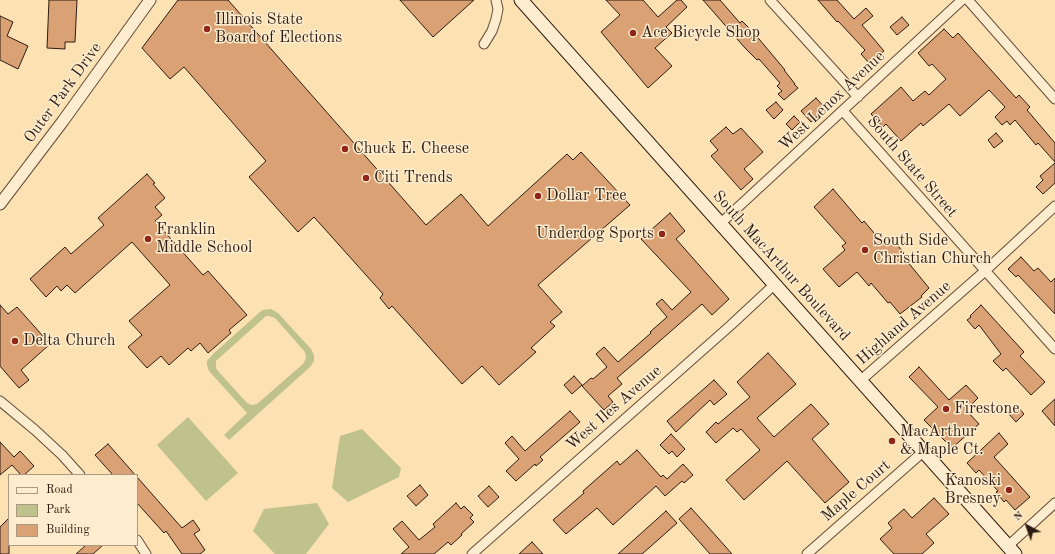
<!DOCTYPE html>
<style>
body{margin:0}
#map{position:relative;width:1055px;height:554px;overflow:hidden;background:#fce1b2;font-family:"Old Standard TT",serif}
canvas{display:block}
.legend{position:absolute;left:8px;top:474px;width:130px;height:72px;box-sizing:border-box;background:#fdeccd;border:1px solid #aa9983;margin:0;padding:5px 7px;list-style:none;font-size:12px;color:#2e1c13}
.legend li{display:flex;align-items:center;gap:8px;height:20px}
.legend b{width:20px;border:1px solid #aa9983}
.north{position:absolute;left:1007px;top:506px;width:40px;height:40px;-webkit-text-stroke:3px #fdeccd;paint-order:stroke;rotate:319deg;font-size:11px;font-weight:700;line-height:16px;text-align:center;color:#2e1c13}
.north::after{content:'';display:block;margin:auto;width:14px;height:18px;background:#2e1c13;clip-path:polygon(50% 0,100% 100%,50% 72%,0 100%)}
</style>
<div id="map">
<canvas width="1055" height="554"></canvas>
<ul class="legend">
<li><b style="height:5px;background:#fdeccd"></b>Road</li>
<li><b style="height:11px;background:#c0c28b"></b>Park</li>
<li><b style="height:11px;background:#d9a174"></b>Building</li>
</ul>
<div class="north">N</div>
</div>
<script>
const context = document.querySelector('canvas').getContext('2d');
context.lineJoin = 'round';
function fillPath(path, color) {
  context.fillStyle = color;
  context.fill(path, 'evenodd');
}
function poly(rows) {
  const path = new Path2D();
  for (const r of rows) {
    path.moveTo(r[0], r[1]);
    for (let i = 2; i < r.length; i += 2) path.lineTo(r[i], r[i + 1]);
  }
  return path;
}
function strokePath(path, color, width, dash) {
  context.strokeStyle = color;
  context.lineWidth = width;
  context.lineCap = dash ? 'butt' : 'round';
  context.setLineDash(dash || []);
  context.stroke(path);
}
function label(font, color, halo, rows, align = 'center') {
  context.font = font + ' "Old Standard TT",serif';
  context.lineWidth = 3;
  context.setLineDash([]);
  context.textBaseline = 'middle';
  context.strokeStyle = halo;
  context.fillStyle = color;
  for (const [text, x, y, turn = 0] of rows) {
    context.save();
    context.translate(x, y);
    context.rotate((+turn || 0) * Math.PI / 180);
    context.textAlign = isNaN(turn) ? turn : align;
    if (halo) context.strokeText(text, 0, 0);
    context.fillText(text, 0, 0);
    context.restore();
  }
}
const green = poly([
 [271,309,278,313,311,349,314,355,314,361,310,367,229,440,224,435,247,413,209,371,207,365,207,361,213,354,260,312,263,310],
 [266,316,269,316,275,318,305,352,306,358,303,364,257,404,252,405,247,403,218,371,216,368,216,361],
 [188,417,238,473,206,501,157,445],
 [362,429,401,468,399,477,348,502,332,488,340,436],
 [317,503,329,524,306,554,275,554,253,531,264,509]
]);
const building = poly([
 [49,0,77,0,75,42,65,42,65,49,47,48,49,0],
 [178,0,228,0,426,225,461,194,488,226,567,154,573,160,581,152,630,205,538,285,562,312,550,322,555,326,531,348,536,352,499,385,482,366,462,384,392,306,389,309,380,298,383,294,314,217,298,232,249,177,266,161,184,67,170,79,142,48,178,0],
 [400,0,474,0,433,37,400,0],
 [606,0,643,0,658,17,677,0,681,0,687,7,666,27,672,33,655,48,672,66,648,88,601,32,620,15,606,0],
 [703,0,720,0,740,23,742,21,754,33,785,70,784,70,795,84,794,84,798,88,784,100,778,94,782,91,777,86,780,83,759,59,757,60,745,48,703,0],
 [818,0,837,0,854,19,866,8,873,16,862,25,884,51,869,63,861,54,865,50,838,21,837,22,818,0],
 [0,16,13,22,7,36,28,46,18,69,0,60,0,16],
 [902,17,909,25,897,35,890,27,902,17],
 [944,29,953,38,958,33,1016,98,1019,95,1030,107,1027,110,1055,143,1055,162,1038,143,1036,145,1015,120,1010,125,1007,121,1002,125,995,117,1005,107,989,90,960,116,949,104,923,126,921,123,901,141,886,124,883,127,871,114,901,87,913,101,925,91,929,95,946,79,932,64,929,66,918,53,944,29],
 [816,98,826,109,811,122,801,111,816,98],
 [776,102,783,110,774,119,766,110,776,102],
 [794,116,800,122,792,130,786,124,794,116],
 [726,127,733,134,741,128,763,152,744,169,753,179,741,190,711,156,718,150,710,141,726,127],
 [996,133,1003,141,994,148,988,140,996,133],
 [1055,163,1055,183,1043,194,1036,187,1043,180,1040,176,1055,163],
 [147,174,155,183,153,184,165,198,155,207,162,215,155,221,203,275,208,271,247,315,229,330,231,333,208,353,200,343,191,351,188,348,169,365,161,356,147,368,128,347,142,335,129,321,170,285,132,242,75,293,67,285,61,291,57,286,46,297,30,279,65,247,71,254,104,225,98,218,147,174],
 [833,189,862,223,864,221,885,246,893,240,904,253,902,255,929,288,921,296,922,297,900,314,890,302,888,303,871,283,869,286,857,272,839,287,823,269,845,250,842,246,846,243,814,207,833,189],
 [670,213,685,231,676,239,729,299,712,315,702,304,646,353,617,378,622,384,608,396,613,402,604,410,582,386,591,378,593,379,607,367,596,354,604,347,618,362,651,333,650,332,667,317,656,304,662,299,672,310,691,292,641,239,670,213],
 [1021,257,1034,271,1038,268,1051,282,1055,278,1055,314,1018,275,1016,277,1008,269,1021,257],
 [0,305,8,314,17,307,50,344,21,370,29,380,19,388,0,366,0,305],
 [981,305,1024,352,1020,356,1045,382,1031,395,1006,368,1003,371,993,361,1001,354,979,325,975,329,967,320,971,317,970,316,981,305],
 [768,353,796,384,757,418,774,437,811,404,829,424,812,439,849,482,825,503,787,461,744,500,726,480,760,450,741,429,737,432,733,428,716,443,706,432,716,422,718,424,750,397,737,382,768,353],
 [919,367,949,400,966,385,978,398,966,410,979,424,952,448,924,420,938,407,909,377,919,367],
 [574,376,582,385,572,394,564,385,574,376],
 [714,380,727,394,714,405,710,400,676,432,667,421,714,380],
 [1055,399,1055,426,1042,411,1055,399],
 [1016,405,1024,414,1016,422,1008,413,1016,405],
 [570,411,580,422,540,457,543,460,536,466,535,464,516,481,506,471,519,459,505,443,512,436,525,451,570,411],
 [999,433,1008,444,994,457,1030,497,1015,510,1006,500,1004,502,996,492,998,491,979,470,976,473,967,463,999,433],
 [671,434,685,449,677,457,672,451,669,454,660,445,671,434],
 [0,442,14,457,20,451,34,466,24,475,21,475,12,465,0,475,0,442],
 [108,444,130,469,135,475,113,475,95,455,108,444],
 [637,450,661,477,663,475,667,479,683,464,693,475,684,483,682,481,665,496,656,486,613,525,597,508,566,534,553,520,584,493,583,491,617,461,620,465,637,450],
 [137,477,182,528,193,520,200,530,194,534,205,550,200,554,182,554,166,531,164,533,137,503,137,477],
 [420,485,428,495,416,506,407,496,420,485],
 [489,486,499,497,488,507,478,496,489,486],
 [934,498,949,514,926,534,934,543,922,554,894,554,880,539,892,528,888,523,904,509,912,518,934,498],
 [456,503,461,509,464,506,473,515,470,518,474,522,461,534,462,535,451,545,448,542,434,554,401,554,409,547,393,529,402,521,419,540,435,527,433,524,456,503],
 [691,508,717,537,732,554,710,554,679,519,691,508],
 [666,511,677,523,650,547,642,554,618,554,666,511],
 [9,518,9,554,0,554,0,527,9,518],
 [532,542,543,554,519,554,532,542],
 [86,545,103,545,93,554,76,554,86,545]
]);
const minor = poly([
 [770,0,858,97],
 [968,0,1055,99],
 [484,44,492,31,496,19,498,9,496,0],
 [843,111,1055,349],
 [721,223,962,0],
 [860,381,985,271,1055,206],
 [0,401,35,430,62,455,80,475],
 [137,540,146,554],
 [1008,546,1055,503],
 [472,554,731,325,775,284],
 [807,554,924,451]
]);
const tertiary = poly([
 [0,204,63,121,150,0]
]);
const secondary = poly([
 [521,0,1015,554]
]);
const markers = [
 [207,29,4,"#8f2418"],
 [633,33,4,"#8f2418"],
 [345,149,4,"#8f2418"],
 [366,178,4,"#8f2418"],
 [538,196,4,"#8f2418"],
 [662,234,4,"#8f2418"],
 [148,239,4,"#8f2418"],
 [865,250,4,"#8f2418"],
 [15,341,4,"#8f2418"],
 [946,409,4,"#8f2418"],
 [892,441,4,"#8f2418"],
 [1009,490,4,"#8f2418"]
];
const poiNames = [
 ["Illinois State",215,20],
 ["Board of Elections",215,38],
 ["Ace Bicycle Shop",641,33],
 ["Chuck E. Cheese",353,149],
 ["Citi Trends",374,178],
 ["Dollar Tree",546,196],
 ["Franklin",156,230],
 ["Middle School",156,248],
 ["Underdog Sports",654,234,"right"],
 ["South Side",873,241],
 ["Christian Church",873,259],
 ["Delta Church",23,341],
 ["Firestone",954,409],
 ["MacArthur",900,432],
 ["& Maple Ct.",900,450],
 ["Kanoski",1001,481,"right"],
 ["Bresney",1001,499,"right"]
];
const streetNames = [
 ["Outer Park Drive",63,93,-54],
 ["West Lenox Avenue",832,101,-43],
 ["South State Street",912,167,49],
 ["South MacArthur Boulevard",781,266,48],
 ["Highland Avenue",904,323,-41],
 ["West Iles Avenue",614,408,-41],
 ["Maple Court",856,491,-41]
];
fillPath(green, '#c0c28b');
fillPath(building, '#d9a174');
strokePath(building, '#2e1c13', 1);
strokePath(minor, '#624d3b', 11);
strokePath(tertiary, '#624d3b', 13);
strokePath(secondary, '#2e1c13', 15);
strokePath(minor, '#fdeccd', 9);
strokePath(tertiary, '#fdeccd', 11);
strokePath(secondary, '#fdeccd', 13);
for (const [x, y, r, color] of markers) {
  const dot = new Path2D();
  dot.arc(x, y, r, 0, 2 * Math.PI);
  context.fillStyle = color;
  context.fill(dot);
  strokePath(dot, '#fdeccd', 1.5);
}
label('16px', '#2e1c13', '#fdeccd', poiNames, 'left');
label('16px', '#2e1c13', '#fdeccd', streetNames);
</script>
